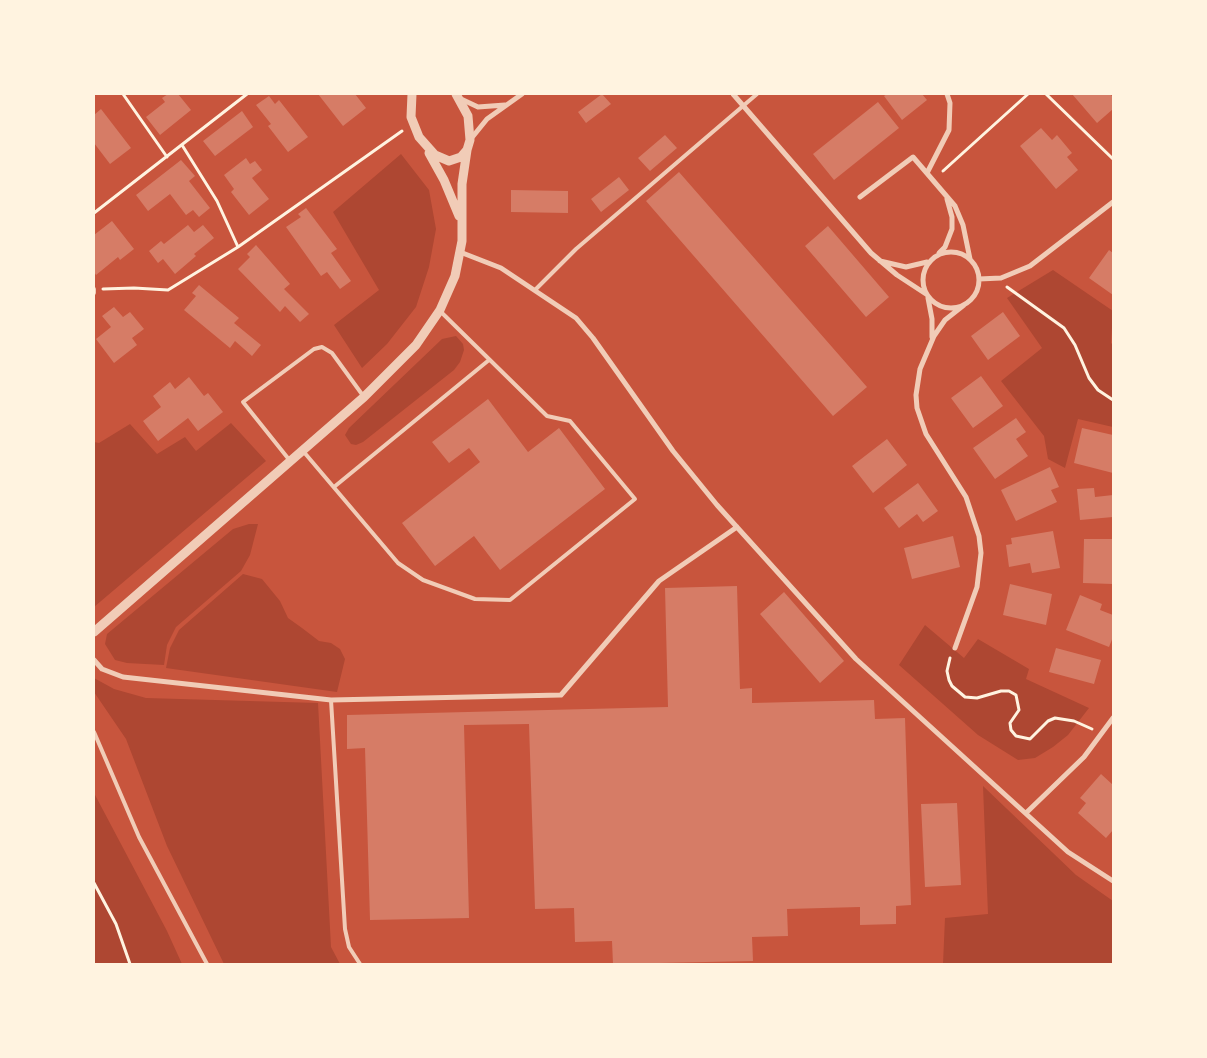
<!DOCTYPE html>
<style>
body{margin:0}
#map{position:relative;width:1207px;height:1058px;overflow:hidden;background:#c8553d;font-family:"Archivo Narrow",sans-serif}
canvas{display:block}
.frame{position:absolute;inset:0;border:95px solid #fff3e0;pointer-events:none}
</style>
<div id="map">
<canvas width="1207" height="1058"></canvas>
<div class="frame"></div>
</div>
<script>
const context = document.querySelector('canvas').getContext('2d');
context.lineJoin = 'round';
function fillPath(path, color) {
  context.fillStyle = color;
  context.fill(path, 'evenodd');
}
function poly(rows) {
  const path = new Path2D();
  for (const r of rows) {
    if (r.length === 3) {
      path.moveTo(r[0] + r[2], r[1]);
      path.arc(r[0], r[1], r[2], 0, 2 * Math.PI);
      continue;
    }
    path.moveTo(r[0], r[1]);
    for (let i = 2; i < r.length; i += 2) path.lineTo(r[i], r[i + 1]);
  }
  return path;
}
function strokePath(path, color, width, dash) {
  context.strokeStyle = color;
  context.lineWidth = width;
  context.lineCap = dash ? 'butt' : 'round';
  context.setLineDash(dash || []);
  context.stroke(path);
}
const green = poly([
 [401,154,429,190,436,229,429,267,416,307,387,344,362,368,334,325,379,290,333,212],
 [1053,270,1113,311,1111,343,1113,345,1113,427,1078,419,1065,468,1048,459,1044,436,1001,381,1042,348,1007,298],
 [456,336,463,344,464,350,460,362,454,370,363,442,356,445,351,444,345,435,349,428,442,339],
 [231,423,266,461,94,607,94,442,99,443,130,424,157,454,185,437,196,451],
 [249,524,258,524,250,555,241,571,176,627,167,645,164,665,127,663,115,660,105,644,107,634,233,529],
 [243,574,262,579,280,601,288,618,302,628,319,641,331,643,340,649,345,659,337,692,166,668,170,648,179,630],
 [925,625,964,658,978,639,1029,669,1026,679,1089,708,1068,735,1053,747,1035,758,1018,760,978,735,899,665],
 [94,678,114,689,146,698,318,703,331,947,340,964,224,964,167,846,126,739,94,692],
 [983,786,1076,875,1113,901,1113,964,943,964,945,918,988,914],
 [94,793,167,931,182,964,94,964]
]);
const building = poly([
 [168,94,178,94,191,110,160,135,146,117,165,102,162,98],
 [318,94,355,94,366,108,343,126],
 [602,94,611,104,586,123,578,112],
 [887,94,922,94,927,100,902,120,884,96],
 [1072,94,1110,94,1113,97,1113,109,1097,123],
 [269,96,275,104,279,100,308,137,288,152,268,126,271,124,256,105],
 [878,102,899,128,834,180,813,154],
 [101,109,131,148,110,164,94,143,94,115],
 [242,111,253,127,215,156,203,141],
 [1041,128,1052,140,1057,135,1072,153,1067,157,1078,170,1056,189,1020,146],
 [665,135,677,148,650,171,638,158],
 [246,158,250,164,255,161,262,170,252,178,269,199,249,215,231,192,234,189,224,175],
 [181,160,195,176,189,181,210,208,199,217,193,210,186,215,170,194,148,211,136,195],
 [679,172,867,387,833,416,646,201],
 [619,177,629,190,601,212,591,199],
 [511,190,568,191,568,213,511,212],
 [306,208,337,249,331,253,351,281,340,289,327,272,321,276,286,227,301,217,298,214],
 [112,221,134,249,120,260,118,257,96,275,94,272,94,235],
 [188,225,194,232,203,225,214,238,194,254,196,256,175,274,163,259,158,263,149,251,161,241,164,244],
 [828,226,889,297,866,317,805,246],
 [256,245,290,284,284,289,309,314,300,322,285,306,280,312,238,269,250,257,247,254],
 [1109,250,1113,253,1113,295,1089,278],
 [199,285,239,318,234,323,261,345,252,356,235,341,230,348,184,310,196,296,192,293],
 [114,307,123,317,130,312,144,329,132,338,137,345,114,363,96,339,111,327,102,316],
 [1003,312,1020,336,988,360,971,336],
 [981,376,1003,406,973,428,951,398],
 [189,377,204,396,208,393,223,412,198,431,188,418,158,441,143,421,161,407,153,396,170,382,175,389],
 [488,399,528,452,559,428,605,489,500,570,474,536,435,566,402,523,480,462,469,448,449,463,432,442],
 [1016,418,1026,432,1016,439,1028,456,995,479,973,448],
 [1082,428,1113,435,1113,473,1074,463],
 [887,439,907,465,873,493,852,466],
 [1050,467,1059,487,1051,490,1057,502,1016,521,1001,490],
 [918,483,938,511,923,522,917,514,899,528,884,508],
 [1094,488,1095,497,1113,495,1113,517,1080,520,1077,489],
 [1053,531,1060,568,1032,573,1030,563,1009,567,1006,545,1012,544,1011,538],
 [953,536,960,567,912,579,904,548],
 [1084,539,1113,539,1113,584,1083,583],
 [1010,584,1052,594,1046,625,1003,615],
 [737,586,740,689,752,688,752,703,874,700,875,719,905,718,911,905,896,906,896,924,860,925,860,907,787,909,788,936,752,937,753,961,613,964,612,941,575,942,574,908,535,909,529,724,464,725,469,918,370,920,365,748,347,749,347,715,668,707,665,588],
 [784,592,844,661,820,683,760,614],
 [1080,595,1102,604,1100,610,1113,615,1113,637,1109,647,1066,630],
 [1056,648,1101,660,1094,684,1049,672],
 [1101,774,1113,785,1113,830,1106,838,1078,813,1086,803,1080,798],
 [957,803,961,885,925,887,921,804]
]);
const path = poly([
 [123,94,167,157],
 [1046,94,1113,159],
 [182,145,217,201,238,247],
 [943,171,1028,94],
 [94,213,247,94],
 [1007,287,1064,328,1075,345,1089,378,1098,390,1113,400],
 [103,289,134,288,168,290,238,247,402,131],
 [950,658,947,671,949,680,952,686,965,697,977,698,1001,691,1009,691,1016,695,1019,710,1010,723,1011,730,1016,736,1030,739,1048,721,1055,718,1074,721,1092,729],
 [94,883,116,924,130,964]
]);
const service = poly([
 [535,290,576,249,757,94],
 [94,293,94,289],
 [303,451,398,563,423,580,475,599,510,600,635,499,570,421,547,416,440,311],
 [291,462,243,402,314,349,322,347,332,353,364,397],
 [334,487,489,360],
 [331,700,345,929,349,947,360,964],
 [94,732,139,837,207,964]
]);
const minor = poly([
 [733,94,871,253,897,275,926,294],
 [461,99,478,107,505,105],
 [470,140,487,119,522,94],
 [927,173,949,130,950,103,947,94],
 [860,197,913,157,955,206,963,225,970,259],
 [951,280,28],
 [460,252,501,268,576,318,593,338,673,451,717,505,856,659,1068,852,1113,881],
 [939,253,945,247,952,229,952,217,947,199],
 [880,261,906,267,927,262],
 [979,279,1001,278,1030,266,1113,202],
 [928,298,932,319,932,337],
 [955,648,977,587,981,553,979,536,966,497,926,434,917,408,916,395,920,369,934,336,945,320,964,305],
 [94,660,102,669,123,677,331,700,561,695,659,581,737,527],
 [1026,813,1084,757,1113,718]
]);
const tertiary = poly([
 [412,94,411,117,419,137,435,155,449,161,461,157,467,150,470,140,468,116,456,94],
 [429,153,444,180,459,216],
 [94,632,364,397,416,345,440,310,455,276,462,241,462,184,467,150]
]);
fillPath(green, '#ae4732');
fillPath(building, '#d67c66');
strokePath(path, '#fff3e0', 3);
strokePath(service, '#f1ccb7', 4);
strokePath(minor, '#f1ccb7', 5);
strokePath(tertiary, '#f1ccb7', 9);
</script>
